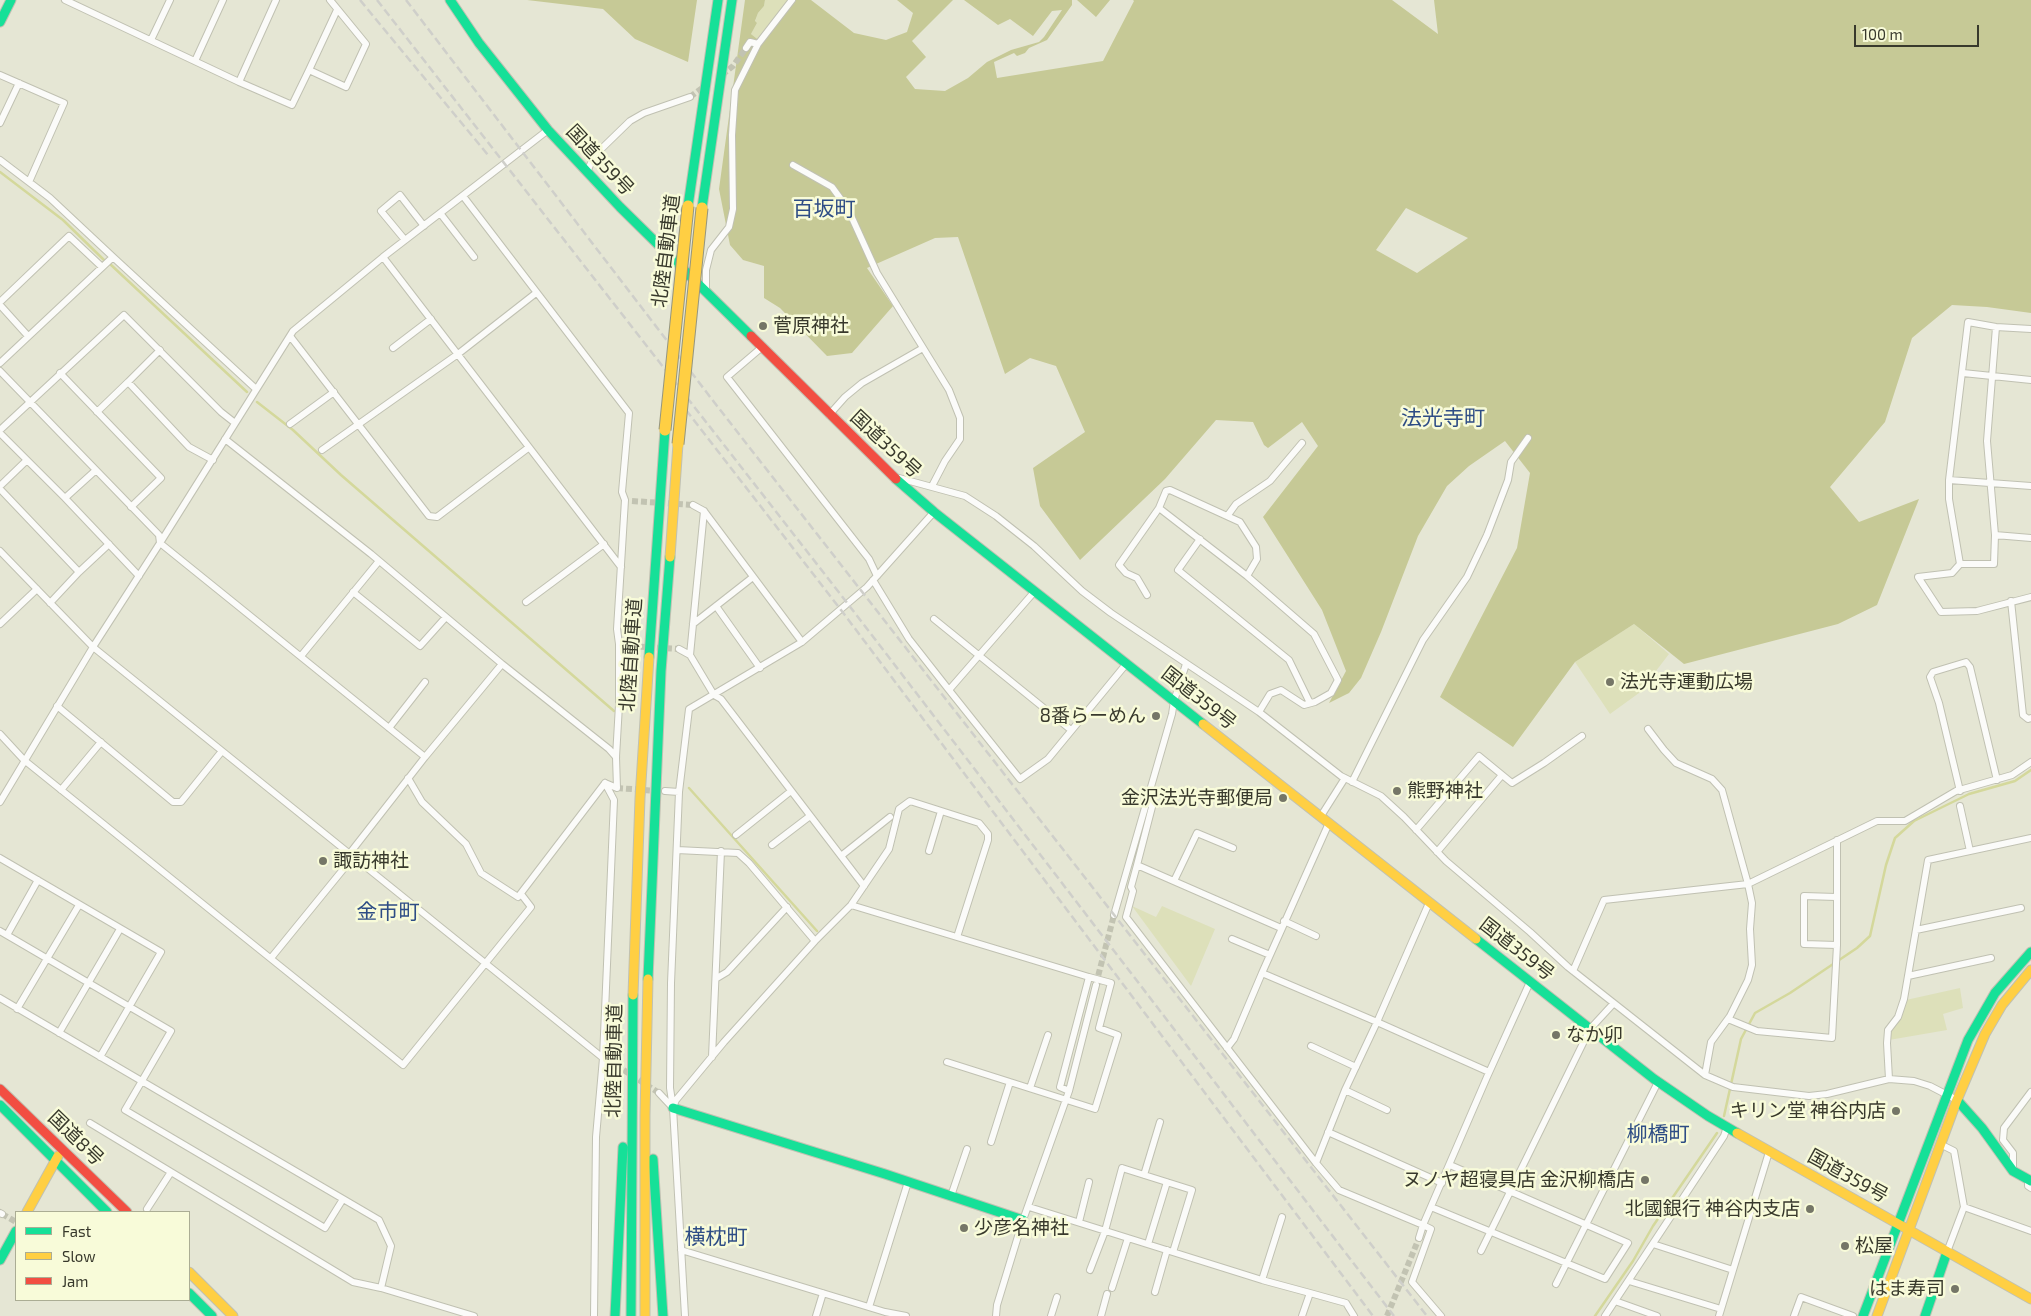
<!DOCTYPE html>
<meta charset="utf-8">
<style>
body{margin:0}
#map{position:relative;width:2031px;height:1316px;overflow:hidden;background:#e5e6d4;font-family:"Exo 2",sans-serif}
canvas{display:block}
.legend{position:absolute;left:15px;top:1211px;width:175px;height:90px;box-sizing:border-box;background:#f8fbd9;border:1px solid #abad94;margin:0;padding:6px 9px;list-style:none;font-size:15px;color:#38392c}
.legend li{display:flex;align-items:center;gap:10px;height:25px}
.legend b{width:25px;border:1px solid #abad94}
.scale{position:absolute;left:1854px;top:25px;width:125px;height:22px;box-sizing:border-box;border:2px solid #38392c;border-top:0;padding-left:6px;font-size:15px;line-height:18px;white-space:nowrap;color:#38392c;-webkit-text-stroke:4px #f8fbd9;paint-order:stroke}
</style>
<div id="map">
<canvas width="2031" height="1316"></canvas>
<ul class="legend">
<li><b style="height:6px;background:#16e098"></b>Fast</li>
<li><b style="height:6px;background:#ffcf43"></b>Slow</li>
<li><b style="height:6px;background:#f24e42"></b>Jam</li>
</ul>
<div class="scale">100 m</div>
</div>
<script>
const context = document.querySelector('canvas').getContext('2d');
context.lineJoin = 'round';
function fillPath(path, color) {
  context.fillStyle = color;
  context.fill(path, 'evenodd');
}
function poly(rows) {
  const path = new Path2D();
  for (const r of rows) {
    path.moveTo(r[0], r[1]);
    for (let i = 2; i < r.length; i += 2) path.lineTo(r[i], r[i + 1]);
  }
  return path;
}
function strokePath(path, color, width, dash) {
  context.strokeStyle = color;
  context.lineWidth = width;
  context.lineCap = dash ? 'butt' : 'round';
  context.setLineDash(dash || []);
  context.stroke(path);
}
function label(font, color, halo, rows, align = 'center') {
  context.font = font + ' "Exo 2","Noto Sans JP",sans-serif';
  context.lineWidth = 5;
  context.setLineDash([]);
  context.textBaseline = 'middle';
  context.strokeStyle = halo;
  context.fillStyle = color;
  for (const [text, x, y, turn = 0] of rows) {
    context.save();
    context.translate(x, y);
    context.rotate((+turn || 0) * Math.PI / 180);
    context.textAlign = isNaN(turn) ? turn : align;
    if (halo) context.strokeText(text, 0, 0);
    context.fillText(text, 0, 0);
    context.restore();
  }
}
const green = poly([
 [765,0,789,0,761,42,751,34,757,23,755,22,758,13,764,6],
 [1634,624,1669,654,1639,693,1610,714,1575,662],
 [1132,906,1156,917,1162,906,1215,929,1191,986],
 [1960,988,1963,1008,1943,1014,1947,1030,1889,1040,1891,1031,1899,1019,1906,1000]
]);
const forest = poly([
 [527,0,697,0,688,62,635,39,603,9],
 [745,0,765,0,764,6,758,13,755,21,757,23,751,34,761,42,789,0,811,0,854,33,886,40,907,32,913,13,897,0,953,0,912,41,926,57,906,77,915,89,945,91,968,78,987,62,1011,50,1039,42,1044,37,1062,10,1052,11,1033,36,1010,19,998,25,964,0,1072,0,1072,5,1047,40,1029,48,1025,53,1017,56,1014,53,994,62,997,78,1103,61,1134,1,1133,0,1392,0,1438,34,1434,0,2031,0,2031,313,1987,307,1952,305,1912,338,1885,422,1830,487,1859,522,1919,499,1877,605,1838,624,1684,664,1634,624,1575,662,1513,747,1440,697,1517,548,1530,473,1505,441,1469,466,1447,486,1418,536,1381,632,1361,678,1349,693,1329,703,1346,671,1322,610,1263,517,1318,446,1302,422,1268,448,1264,445,1253,422,1216,420,1165,479,1080,560,1040,506,1033,468,1085,432,1056,366,1030,358,1005,374,958,237,935,238,867,268,893,306,852,353,827,356,780,308,764,298,764,266,743,260,730,245,719,189],
 [1406,208,1468,238,1417,273,1376,250],
 [1077,0,1110,0,1096,17]
]);
const stream = poly([
 [0,172,63,220,104,260],
 [110,264,247,392],
 [257,402,293,430,341,475,614,711],
 [689,788,817,931],
 [1724,1116,1741,1039,1755,1013,1790,993,1857,948,1870,936,1886,865,1895,838,1914,821,1969,794,2015,781,2031,770],
 [1595,1316,1633,1261,1653,1226,1717,1133]
]);
const streetTunnel = poly([
 [722,75,733,66,746,48],
 [690,97,705,86],
 [632,501,693,505],
 [630,646,679,649],
 [617,788,658,791],
 [1096,984,1114,915],
 [616,1065,659,1093],
 [2,1214,16,1222],
 [1387,1316,1419,1238]
]);
const street = poly([
 [65,0,239,82,292,105,309,70,346,87,366,44,330,0],
 [151,40,170,0],
 [746,48,750,42,758,44],
 [195,61,223,0],
 [309,70,337,10],
 [0,75,64,103,29,182],
 [239,82,276,0],
 [0,123,19,83],
 [548,130,383,257,293,331,160,543,93,647,603,1058,616,1065],
 [0,160,50,198,113,257,0,363],
 [793,165,832,187,848,209,877,273,949,390,960,418,960,439,945,461,932,486],
 [587,172,594,156,630,121,644,113,690,97],
 [463,196,629,413,622,492,625,500,617,629,619,644,619,705,616,757,617,788,605,783],
 [440,213,474,257],
 [405,240,381,211,400,195,424,226],
 [113,257,256,389],
 [383,257,621,567],
 [706,292,706,270,711,250,729,227,733,209,732,135,735,90,758,44,792,0],
 [0,302,69,236,102,267],
 [0,305,28,336],
 [2031,329,1996,327,1968,322,1949,480,1949,499,1960,564,1952,573,1918,577,1941,612,1977,611,2031,597],
 [290,336,429,516,437,517,528,448],
 [393,348,431,319],
 [761,348,727,377,869,559,877,576],
 [160,350,128,382,189,447,213,460],
 [0,371,159,535,160,543,425,757],
 [60,373,161,478,131,507],
 [1963,373,2031,380],
 [97,412,128,382],
 [829,415,845,397,862,383,923,348],
 [290,424,334,392],
 [0,430,124,315,221,412,235,423],
 [0,433,65,498,96,470],
 [225,439,371,554,502,664,609,749,616,757],
 [322,450,458,354,536,293],
 [899,478,965,496,996,516,1034,546,1082,591,1111,613,1259,712,1341,776,1381,796,1404,817,1446,861,1530,932,1568,967,1705,1075,1733,1087,1809,1096,1827,1094,1889,1079,1914,1081,1930,1086,1957,1100],
 [1949,480,2031,486],
 [0,486,27,460],
 [0,489,79,572,109,544],
 [65,498,139,576],
 [693,505,704,511,802,642],
 [1159,508,1166,491,1170,490,1240,522,1256,547,1257,559,1247,576],
 [1228,515,1236,504,1270,481,1302,443],
 [1995,535,2031,538],
 [1200,539,1178,570,1289,660,1310,703],
 [0,551,93,647,0,802],
 [1960,564,1994,564,1995,535,1987,441,1996,327],
 [873,580,909,639,949,690],
 [1035,591,949,690,1020,779,1048,759,1127,663],
 [353,592,420,646,446,617],
 [1147,595,1137,578,1126,573,1119,565,1159,508,1247,576,1314,634,1338,680,1331,693,1315,702,1304,705,1281,690,1270,694,1259,712],
 [2011,601,2023,715,2028,719,2031,718],
 [526,602,604,544],
 [50,603,79,572],
 [716,606,760,668],
 [934,619,1071,730],
 [0,624,37,589],
 [693,624,753,577],
 [619,644,630,646],
 [679,649,690,655,714,695,721,699,864,886],
 [690,655,704,511],
 [301,656,379,561],
 [57,706,173,802,181,802,222,751],
 [389,728,425,682],
 [1648,729,1664,750,1676,763,1712,779,1722,790,1748,884,1752,903,1750,929,1752,965,1748,980,1730,1016,1711,1042,1705,1075],
 [0,734,24,760,403,1065,531,907,521,894],
 [408,778,422,802,466,844,481,873,518,897,605,783],
 [1352,782,1423,640,1467,577,1487,535,1508,480,1511,462,1528,438],
 [61,790,101,742],
 [665,791,679,792],
 [1960,791,1939,703,1930,677,1933,672,1966,662,1970,667,1997,780],
 [1147,796,1152,807,1137,865,1281,928],
 [1960,806,1970,851],
 [1321,816,1345,778],
 [1329,823,1262,973,1377,1022,1489,1072],
 [1416,830,1479,756,1512,783,1544,763,1582,736],
 [736,835,791,791],
 [772,845,810,816],
 [677,850,738,853,749,863,815,941],
 [929,851,941,811],
 [1437,852,1502,775],
 [350,853,425,757,502,664],
 [841,856,890,817],
 [0,858,161,952,100,1057],
 [1137,865,1131,887,1133,891,1126,917,1316,1163,1339,1190,1423,1225,1487,1077,1530,982],
 [1174,881,1197,833,1233,848],
 [1836,897,1804,896,1804,944,1837,945],
 [851,905,1089,977,1060,1087,1069,1091],
 [1114,915,1172,714,1174,701,1186,664],
 [1284,921,1316,936],
 [1916,930,2021,908],
 [0,931,171,1031,125,1110,325,1228,343,1199],
 [7,935,38,880],
 [1232,939,1270,955],
 [271,958,354,856],
 [1573,971,1604,900,1748,884,1877,821,1905,821,1956,791,2012,775,2031,762],
 [1908,976,1991,958],
 [717,978,727,972,787,907],
 [0,998,379,1220,391,1246,381,1288],
 [17,1009,79,905],
 [1728,1019,1757,1031,1832,1038,1837,945,1837,840],
 [59,1033,120,929],
 [1311,1046,1356,1067],
 [1227,1048,1234,1039,1262,973],
 [712,1057,721,851],
 [947,1062,1095,1109,1118,1035,1099,1028,1111,983,1089,977],
 [1889,1079,1887,1043,1888,1030,1898,1017,1904,999,1928,860,2031,838],
 [1030,1088,1048,1035],
 [1345,1090,1387,1110],
 [659,1093,673,1108],
 [673,1107,676,1100,724,1042,815,941,851,905,889,849,899,809,910,801,979,823,988,834,988,840,957,937],
 [90,1123,353,1282,381,1288,474,1316],
 [1328,1132,1442,1183],
 [991,1142,1010,1082],
 [1940,1144,1954,1151,1964,1207,1947,1252],
 [1316,1163,1345,1090,1377,1022,1429,903],
 [2013,1171,2013,1153,2003,1140,2004,1128,2031,1092],
 [1144,1175,1160,1122],
 [2028,1179,2028,1186,2031,1188],
 [951,1196,967,1149],
 [1029,1207,1262,1280,1310,1293,1302,1316],
 [1431,1207,1605,1279,1628,1243,1450,1165],
 [1964,1207,2031,1231],
 [147,1209,171,1172],
 [0,1213,2,1214],
 [1079,1222,1089,1182],
 [1419,1238,1423,1225,1431,1229,1412,1282,1441,1316],
 [1148,1244,1167,1182],
 [1653,1244,1733,1270],
 [681,1250,885,1312,906,1316],
 [1481,1251,1590,1029,1613,1004],
 [1090,1270,1105,1231,1122,1168,1192,1190,1173,1252],
 [1262,1280,1282,1217],
 [1629,1281,1721,1309],
 [1556,1284,1658,1082],
 [1112,1288,1128,1238],
 [1155,1292,1167,1250],
 [1310,1293,1346,1303,1354,1316],
 [1615,1301,1657,1316],
 [869,1307,908,1182],
 [594,1316,596,1137,603,1058,614,800,605,783],
 [685,1316,673,1108,670,1088,671,983,679,792,689,709,802,642,867,587,934,512],
 [816,1316,823,1293],
 [996,1316,997,1305,1023,1220,1069,1091,1096,985],
 [1051,1316,1057,1297],
 [1101,1316,1107,1294],
 [1605,1316,1724,1136,1727,1127],
 [1719,1316,1769,1152],
 [1794,1316,1801,1297,1853,1316]
]);
const fast = poly([
 [450,0,479,43,548,130,620,207,751,336],
 [0,22,11,0],
 [688,206,718,0],
 [702,208,732,0],
 [896,479,934,512,1203,724],
 [649,657,665,430],
 [1476,939,1654,1079,1708,1116,1737,1133],
 [648,979,661,671,670,557],
 [1957,1100,1982,1128,2013,1171,2031,1181],
 [0,1105,107,1212],
 [673,1108,885,1174,1023,1220],
 [653,1159,663,1316],
 [0,1260,16,1231],
 [189,1293,212,1316],
 [615,1316,623,1147],
 [631,1316,633,995],
 [1863,1316,1968,1040,1995,993,2031,952],
 [1925,1316,1947,1252]
]);
const slow = poly([
 [670,557,678,444],
 [1203,724,1476,939],
 [633,995,640,798,649,657],
 [1737,1133,2031,1299],
 [27,1212,58,1156],
 [189,1272,233,1316],
 [645,1316,645,1115,648,979],
 [1877,1316,1957,1100,1985,1034,2002,1005,2031,970]
]);
const jam = poly([
 [751,336,896,479],
 [0,1089,127,1212]
]);
const rail = poly([
 [360,0,488,155],
 [377,0,848,604,1394,1316],
 [406,0,714,402,1427,1316],
 [686,410,841,610,1373,1316]
]);
const slowBridge = poly([
 [665,430,688,206],
 [678,444,702,208]
]);
const markers = [
 [763,326,5,"#757667"],
 [1610,682,5,"#757667"],
 [1156,716,5,"#757667"],
 [1397,791,5,"#757667"],
 [1283,798,5,"#757667"],
 [323,861,5,"#757667"],
 [1556,1035,5,"#757667"],
 [1896,1111,5,"#757667"],
 [1645,1180,5,"#757667"],
 [1810,1209,5,"#757667"],
 [964,1228,5,"#757667"],
 [1845,1246,5,"#757667"],
 [1955,1289,5,"#757667"]
];
const streetNames = [
 ["国道359号",600,160,47],
 ["北陸自動車道",666,251,-83],
 ["国道359号",886,444,43],
 ["北陸自動車道",631,655,-86],
 ["国道359号",1199,698,38],
 ["国道359号",1517,949,38],
 ["北陸自動車道",614,1061,-89],
 ["国道8号",76,1138,44],
 ["国道359号",1848,1176,29]
];
const poiNames = [
 ["菅原神社",773,326],
 ["法光寺運動広場",1620,682],
 ["8番らーめん",1146,716,"right"],
 ["熊野神社",1407,791],
 ["金沢法光寺郵便局",1273,798,"right"],
 ["諏訪神社",333,861],
 ["なか卯",1566,1035],
 ["キリン堂 神谷内店",1886,1111,"right"],
 ["ヌノヤ超寝具店 金沢柳橋店",1635,1180,"right"],
 ["北國銀行 神谷内支店",1800,1209,"right"],
 ["少彦名神社",974,1228],
 ["松屋",1855,1246],
 ["はま寿司",1945,1289,"right"]
];
const quarterNames = [
 ["百坂町",824,209],
 ["法光寺町",1443,418],
 ["金市町",388,912],
 ["柳橋町",1658,1134],
 ["横枕町",716,1237]
];
fillPath(green, '#dde0ba');
fillPath(forest, '#c6c996');
strokePath(stream, '#d4d89b', 2.5);
strokePath(streetTunnel, '#c2c3b2', 6, [6, 3]);
strokePath(street, '#c0c1b2', 8);
strokePath(fast, '#c0c1b2', 11);
strokePath(slow, '#c0c1b2', 11);
strokePath(jam, '#c0c1b2', 11);
strokePath(street, '#fbfbf9', 6);
strokePath(fast, '#16e098', 9);
strokePath(slow, '#ffcf43', 9);
strokePath(jam, '#f24e42', 9);
strokePath(rail, '#cfcfca', 2.5, [8, 4]);
strokePath(slowBridge, '#96967e', 13, []);
strokePath(slowBridge, '#ffcf43', 11);
for (const [x, y, r, color] of markers) {
  const dot = new Path2D();
  dot.arc(x, y, r, 0, 2 * Math.PI);
  context.fillStyle = color;
  context.fill(dot);
  strokePath(dot, '#f8fbd9', 2);
}
label('19px', '#38392c', '#f8fbd9', streetNames);
label('19px', '#38392c', '#f8fbd9', poiNames, 'left');
label('21px', '#2e4d85', '#f8fbd9', quarterNames);
</script>
